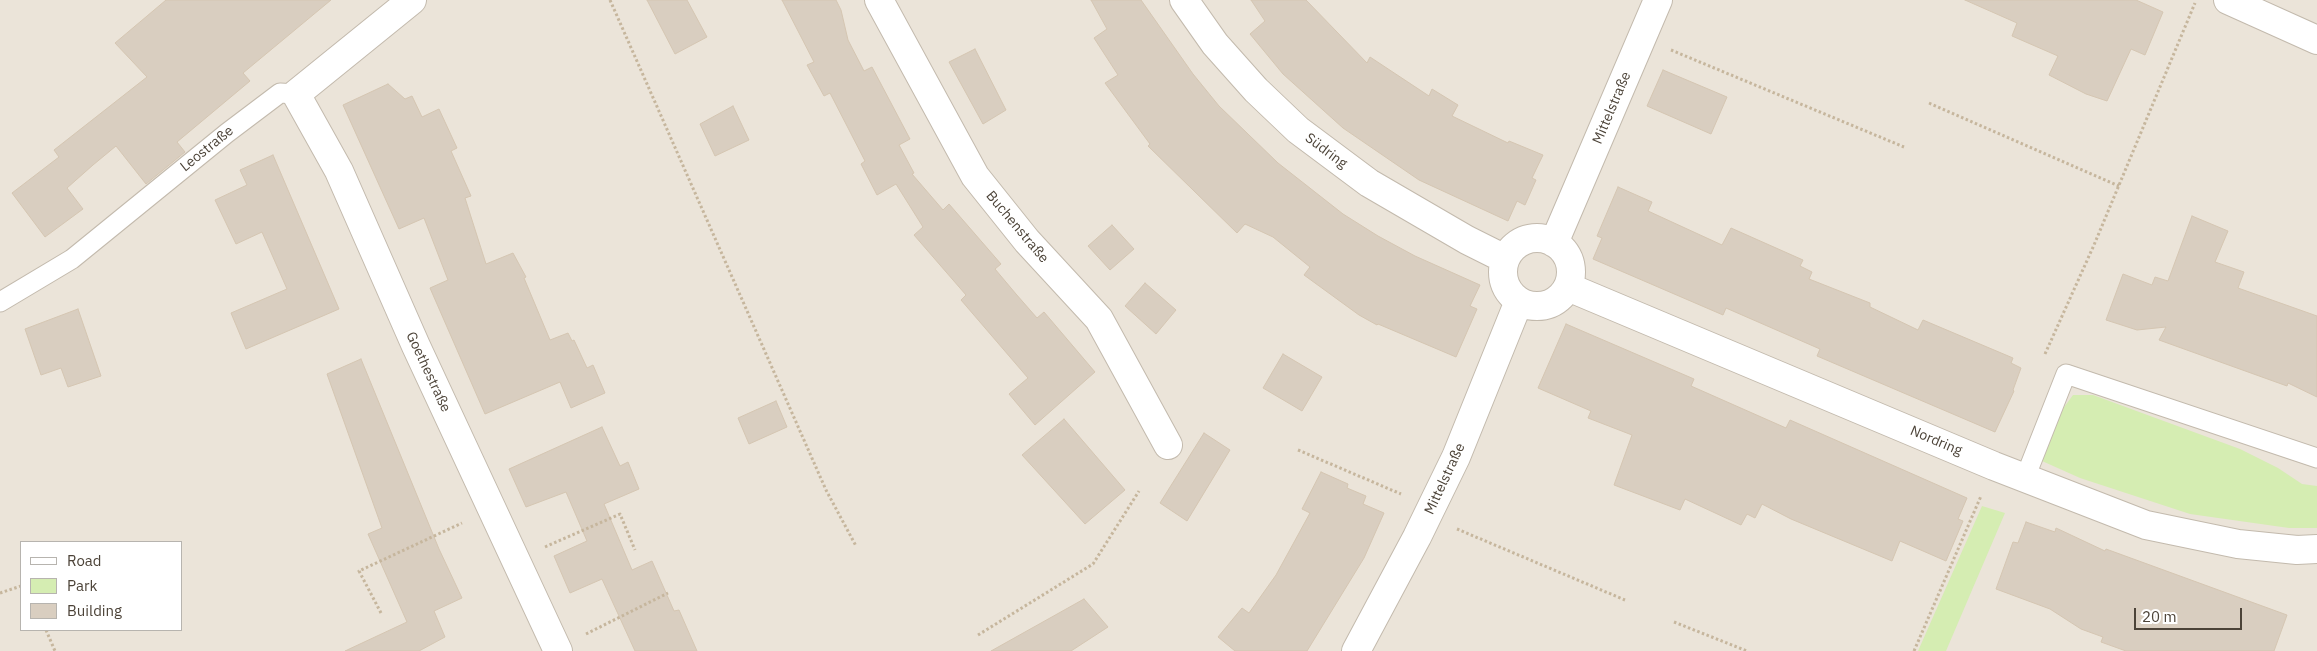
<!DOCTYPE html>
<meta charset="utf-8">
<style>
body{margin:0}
#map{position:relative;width:2317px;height:651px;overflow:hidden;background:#f7f3eb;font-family:"IBM Plex Sans",sans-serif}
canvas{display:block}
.legend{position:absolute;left:20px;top:541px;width:162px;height:90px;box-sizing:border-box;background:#fff;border:1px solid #b7b4af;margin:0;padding:6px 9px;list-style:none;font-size:15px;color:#4c4338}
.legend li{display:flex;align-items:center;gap:10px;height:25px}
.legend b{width:25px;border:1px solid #b7b4af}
.scale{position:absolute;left:2134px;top:608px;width:108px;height:22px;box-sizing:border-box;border:2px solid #4c4338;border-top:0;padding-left:6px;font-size:15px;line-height:18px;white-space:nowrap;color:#4c4338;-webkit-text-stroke:4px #fff;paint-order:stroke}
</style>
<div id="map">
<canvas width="2317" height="651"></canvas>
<ul class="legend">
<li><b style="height:6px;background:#fff"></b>Road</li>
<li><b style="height:14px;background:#d5edb2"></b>Park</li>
<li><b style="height:14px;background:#d9cec0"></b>Building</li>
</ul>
<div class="scale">20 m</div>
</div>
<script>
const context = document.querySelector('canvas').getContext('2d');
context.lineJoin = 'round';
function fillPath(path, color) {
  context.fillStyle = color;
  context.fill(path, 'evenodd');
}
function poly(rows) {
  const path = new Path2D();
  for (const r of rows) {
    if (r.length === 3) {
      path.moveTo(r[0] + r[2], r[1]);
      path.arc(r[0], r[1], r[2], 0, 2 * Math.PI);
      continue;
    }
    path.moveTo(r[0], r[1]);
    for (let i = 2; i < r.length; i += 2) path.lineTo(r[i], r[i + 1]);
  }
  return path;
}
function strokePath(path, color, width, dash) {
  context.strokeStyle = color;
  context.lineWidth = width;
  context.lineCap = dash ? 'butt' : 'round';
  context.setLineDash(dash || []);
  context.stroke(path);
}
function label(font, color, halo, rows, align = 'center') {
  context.font = font + ' "IBM Plex Sans",sans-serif';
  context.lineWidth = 4.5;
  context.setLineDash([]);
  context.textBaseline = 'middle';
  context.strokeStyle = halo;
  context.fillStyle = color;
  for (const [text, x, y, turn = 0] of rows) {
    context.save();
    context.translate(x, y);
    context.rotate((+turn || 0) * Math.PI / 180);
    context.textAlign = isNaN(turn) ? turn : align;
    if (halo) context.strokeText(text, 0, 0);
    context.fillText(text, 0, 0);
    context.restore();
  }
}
const residential = poly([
 [0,0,2317,0,2317,651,0,651],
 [21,542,181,542,181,630,21,630]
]);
const green = poly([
 [2073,395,2093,395,2240,449,2278,468,2302,484,2317,486,2317,528,2289,528,2190,514,2080,478,2042,461,2059,414],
 [1982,506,2005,513,1946,651,1918,651]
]);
const building = poly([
 [166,0,331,0,243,73,250,81,177,142,185,152,146,184,116,146,93,165,67,188,83,209,45,237,12,193,59,157,54,150,147,77,115,43,166,0],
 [647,0,687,0,707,37,675,54,647,0],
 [782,0,836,0,841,10,848,40,864,71,872,67,910,139,899,145,914,173,912,174,943,210,949,204,1001,264,995,269,1016,294,1037,318,1044,312,1095,372,1035,425,1009,394,1028,378,961,300,966,295,914,235,923,227,896,184,877,195,861,164,865,161,830,93,824,96,807,65,814,62,782,0],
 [1091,0,1141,0,1193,74,1219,106,1278,163,1343,214,1378,236,1415,256,1480,285,1470,306,1477,309,1456,357,1378,324,1377,325,1359,315,1304,275,1310,267,1273,237,1245,224,1237,233,1148,146,1150,144,1105,83,1118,75,1094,38,1107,29,1091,0],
 [1251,0,1306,0,1367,63,1370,57,1429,96,1432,89,1458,105,1452,116,1508,143,1509,141,1543,155,1532,178,1536,180,1525,205,1517,201,1508,221,1419,180,1343,128,1283,74,1250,34,1265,21,1251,0],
 [1965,0,2136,0,2163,12,2145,55,2131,49,2107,101,2086,94,2049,75,2058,56,2012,36,2017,23,1965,0],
 [975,49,1006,110,983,124,949,62,975,49],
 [1663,70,1727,97,1711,134,1647,106,1663,70],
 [388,84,405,99,412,96,422,117,439,109,457,148,451,151,471,196,465,198,486,264,513,253,526,277,524,278,550,340,568,333,572,341,574,340,587,368,593,365,605,393,571,408,560,382,485,414,430,288,448,280,424,218,399,229,343,105,388,84],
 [733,106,749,140,715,156,700,124,733,106],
 [273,155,339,309,246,349,231,313,287,289,262,232,236,244,215,200,247,185,240,170,273,155],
 [1618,187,1652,202,1648,211,1722,245,1731,228,1803,260,1800,266,1812,272,1809,279,1870,303,1870,307,1918,330,1923,320,2013,358,2011,363,2021,368,2013,390,2014,391,1995,432,1817,356,1820,349,1726,308,1723,315,1593,259,1602,238,1597,236,1618,187],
 [2192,216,2228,231,2215,262,2244,272,2238,288,2317,316,2317,397,2288,383,2287,386,2159,340,2166,327,2137,330,2106,320,2123,274,2152,285,2155,277,2168,281,2192,216],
 [1112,225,1134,249,1110,270,1088,246,1112,225],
 [1145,283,1176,310,1156,334,1125,306,1145,283],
 [78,309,101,376,68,387,61,368,41,375,25,329,78,309],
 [1566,324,1694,379,1691,386,1786,428,1790,420,1967,498,1958,519,1963,521,1946,561,1900,541,1892,561,1791,519,1762,504,1755,518,1747,514,1741,525,1685,499,1680,510,1614,485,1632,435,1588,418,1591,411,1538,388,1566,324],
 [1283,354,1322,377,1302,411,1263,388,1283,354],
 [361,359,439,549,462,598,434,611,445,637,419,651,345,651,407,622,368,534,382,528,327,374,361,359],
 [776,401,787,427,749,444,738,418,776,401],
 [1064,419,1125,490,1085,524,1022,455,1064,419],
 [602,427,620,466,628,462,639,489,604,504,632,570,652,561,674,611,679,610,697,651,635,651,602,579,570,593,554,556,587,541,566,492,526,507,509,469,602,427],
 [1204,433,1230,450,1187,521,1160,503,1204,433],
 [1321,472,1348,484,1347,488,1366,496,1363,504,1384,513,1364,558,1307,651,1235,651,1218,637,1242,608,1249,613,1276,575,1310,513,1302,509,1321,472],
 [2026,522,2055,532,2056,528,2105,551,2106,549,2287,615,2274,651,2126,651,2101,642,2103,637,2081,629,2050,609,1996,589,2013,542,2018,543,2026,522],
 [1084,599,1108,627,1071,651,991,651,1084,599]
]);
const path = poly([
 [610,0,826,490,856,546],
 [1671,50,1904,147],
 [1929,103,2119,186],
 [2045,354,2094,245,2195,3],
 [1298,450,1401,494],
 [1457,529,1625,600],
 [545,547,620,514,635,550],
 [0,593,21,586],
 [381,613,359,571,462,523],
 [1674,622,1747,651],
 [46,630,55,651],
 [586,634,668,593],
 [978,635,1093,564,1139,491],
 [1914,651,1981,496]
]);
const service = poly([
 [0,302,72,259,227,133,280,93,296,94],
 [2025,478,2066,374,2317,458]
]);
const minor = poly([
 [412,0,296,94,339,171,416,346,558,651],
 [879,0,975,176,1027,241,1099,319,1168,445],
 [1184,0,1215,44,1256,90,1298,130,1369,183,1467,240,1505,259],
 [2228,0,2317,40],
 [1537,272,34],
 [1554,243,1658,0],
 [1568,287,1994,466,2146,525,2238,544,2297,550,2317,549],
 [1356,651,1417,537,1456,457,1519,301]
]);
const streetNames = [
 ["Mittelstraße",1612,108,-67],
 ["Leostraße",207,149,-39],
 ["Südring",1326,151,37],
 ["Buchenstraße",1017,227,50],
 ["Goethestraße",428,372,65],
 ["Nordring",1936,441,23],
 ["Mittelstraße",1445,479,-65]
];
fillPath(residential, '#ebe4d9');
fillPath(green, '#d5edb2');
fillPath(building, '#d9cec0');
strokePath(building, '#d5c6b2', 1);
strokePath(service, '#c3baad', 21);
strokePath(minor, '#c3baad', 30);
strokePath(path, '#c6b69d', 3, [2.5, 2.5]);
strokePath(service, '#fff', 19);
strokePath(minor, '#fff', 28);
label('14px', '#4c4338', '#fff', streetNames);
</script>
